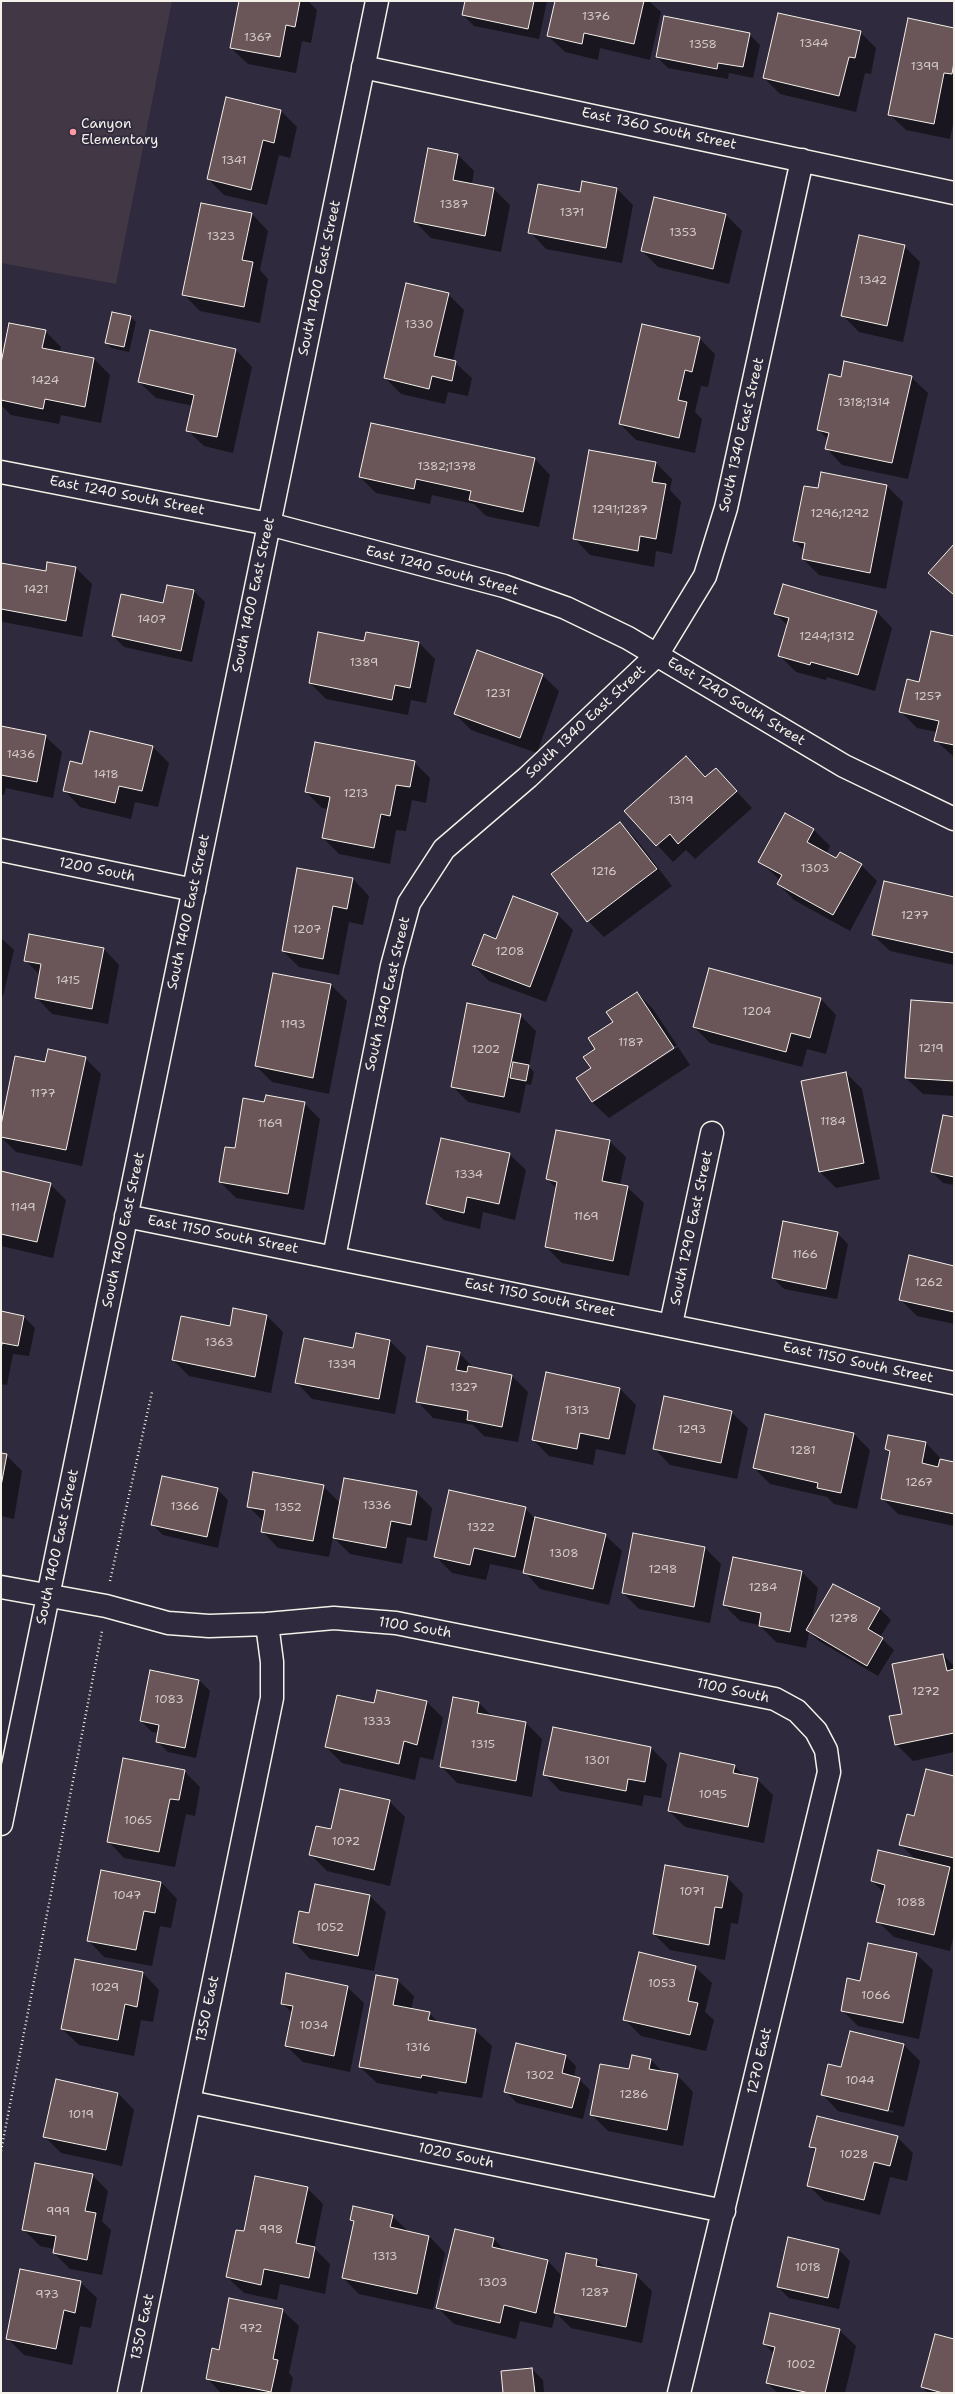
<!DOCTYPE html>
<style>
body{margin:0}
#map{position:relative;width:955px;height:2394px;overflow:hidden;background:#2f2a3d;font-family:"Shantell Sans",sans-serif}
canvas{display:block}
.frame{position:absolute;inset:0;border:2px solid #f4f1e8;pointer-events:none}
</style>
<div id="map">
<canvas width="955" height="2394"></canvas>
<div class="frame"></div>
</div>
<script>
const context = document.querySelector('canvas').getContext('2d');
context.lineJoin = 'round';
function fillPath(path, color) {
  context.fillStyle = color;
  context.fill(path, 'evenodd');
}
function poly(rows) {
  const path = new Path2D();
  for (const r of rows) {
    path.moveTo(r[0], r[1]);
    for (let i = 2; i < r.length; i += 2) path.lineTo(r[i], r[i + 1]);
  }
  return path;
}
function strokePath(path, color, width, dash) {
  context.strokeStyle = color;
  context.lineWidth = width;
  context.lineCap = dash ? 'butt' : 'round';
  context.setLineDash(dash || []);
  context.stroke(path);
}
function label(font, color, halo, rows, align = 'center') {
  context.font = font + ' "Shantell Sans",sans-serif';
  context.lineWidth = 3.5;
  context.setLineDash([]);
  context.textBaseline = 'middle';
  context.strokeStyle = halo;
  context.fillStyle = color;
  for (const [text, x, y, turn = 0] of rows) {
    context.save();
    context.translate(x, y);
    context.rotate((+turn || 0) * Math.PI / 180);
    context.textAlign = isNaN(turn) ? turn : align;
    if (halo) context.strokeText(text, 0, 0);
    context.fillText(text, 0, 0);
    context.restore();
  }
}
const built = poly([
 [1,1,172,1,116,284,1,263]
]);
const shadow = poly([
 [240,1,308,1,317,10,311,43,302,41,296,73,248,64,231,48],
 [466,1,547,1,539,39,474,26,463,15],
 [556,1,649,1,661,12,650,60,600,48,598,60,565,52,548,36],
 [954,29,954,119,950,139,906,130,889,114],
 [860,32,876,48,871,74,865,73,856,112,780,94,764,78],
 [749,34,760,45,753,78,729,73,728,79,668,68,657,57],
 [227,98,281,111,297,127,290,158,279,155,267,205,224,195,208,179],
 [429,149,458,155,474,171,472,184,494,189,510,205,501,252,431,238,415,222],
 [617,189,633,205,622,263,546,249,530,232,581,193],
 [252,214,268,231,260,270,268,279,260,323,200,311,183,294],
 [726,215,742,231,729,284,658,267,642,251],
 [904,246,920,262,903,342,859,332,843,316],
 [448,294,464,310,453,361,472,378,468,396,448,392,445,404,401,394,385,378],
 [131,317,136,322,129,352,111,348,106,342],
 [45,331,61,347,60,352,94,359,110,375,101,423,61,415,59,424,11,415,1,405,1,368],
 [699,338,715,354,708,387,701,386,695,412,702,419,695,453,636,440,620,424],
 [236,350,252,367,233,453,204,446,187,430,193,406,156,398,139,382],
 [911,377,928,393,908,479,842,465,826,448,828,440,818,429,841,378],
 [534,458,550,475,539,527,486,516,474,504,432,495,430,504,376,493,360,477],
 [656,463,672,479,670,490,681,502,672,554,656,551,654,567,590,555,574,538],
 [822,473,887,486,903,502,886,589,819,575,803,559,804,551,794,541,819,489],
 [954,545,954,596,930,573],
 [1,564,46,573,76,568,92,584,82,637,3,622,1,620],
 [168,586,194,591,205,602,192,662,124,647,113,636,164,604],
 [876,611,892,628,875,691,827,677,826,680,796,672,780,656,788,626,775,613],
 [954,637,954,757,935,740,937,732,917,728,901,712],
 [365,642,419,643,435,659,426,703,411,700,408,715,326,699,310,683],
 [542,675,559,691,537,753,471,730,455,714],
 [1,727,45,736,62,752,53,798,6,788,4,795,1,795],
 [152,746,169,763,158,807,135,802,131,819,80,807,64,790,83,765],
 [686,757,706,778,716,769,752,808,695,859,686,850,673,862,626,811],
 [414,762,430,778,426,803,412,800,406,831,396,830,390,864,339,854,323,838,328,809,322,808,306,792],
 [785,814,814,830,830,846,826,854,837,859,861,865,877,881,850,931,794,900,778,884,780,880,760,862],
 [620,823,636,839,672,886,604,937,588,921],
 [353,879,369,896,363,925,349,922,339,975,299,967,283,951],
 [954,898,954,965,890,951,873,935],
 [557,914,573,930,546,1002,489,981,473,965],
 [1,938,14,950,3,996,1,996],
 [103,948,119,965,108,1024,52,1014,36,997,40,975,25,960],
 [274,974,331,985,347,1001,329,1094,272,1082,256,1066],
 [637,993,653,1009,677,1045,595,1099,595,1101,678,1047,690,1065,609,1118,592,1102,592,1069,596,1049,614,1022],
 [820,998,836,1015,826,1054,807,1049,802,1067,710,1043,694,1027],
 [954,1004,954,1096,923,1094,906,1078],
 [520,1015,536,1031,529,1067,534,1072,531,1085,526,1084,520,1113,468,1102,452,1086],
 [85,1058,101,1074,82,1166,16,1152,1,1137,1,1130,46,1064],
 [846,1073,862,1089,880,1179,836,1188,820,1172],
 [265,1103,304,1103,320,1119,304,1210,236,1198,220,1182,235,1149],
 [954,1118,954,1185,943,1183,932,1172],
 [609,1141,626,1157,620,1185,627,1187,644,1203,629,1276,562,1263,546,1247,557,1189,547,1179],
 [509,1154,526,1170,515,1220,483,1212,480,1229,444,1220,427,1204],
 [1,1172,50,1184,66,1200,53,1258,1,1246],
 [837,1233,848,1244,837,1299,784,1289,773,1278],
 [954,1267,954,1324,917,1316,900,1299],
 [234,1309,267,1316,283,1332,271,1393,189,1376,173,1360,230,1327],
 [1,1313,24,1317,35,1328,29,1356,13,1354,7,1385,1,1384],
 [390,1341,406,1357,395,1414,312,1399,296,1382,354,1349],
 [459,1353,474,1368,512,1376,528,1392,518,1442,484,1436,473,1425,433,1418,417,1401],
 [620,1389,636,1405,625,1455,596,1449,593,1465,549,1456,533,1440],
 [731,1412,748,1428,737,1479,670,1465,654,1448],
 [766,1415,854,1434,870,1450,857,1509,834,1504,827,1497,770,1484,754,1468],
 [888,1436,926,1443,942,1460,954,1463,954,1526,898,1514,882,1498,891,1454,886,1449],
 [1,1454,6,1455,22,1471,14,1519,1,1516],
 [323,1486,341,1504,416,1492,432,1508,427,1541,407,1537,402,1564,350,1554,333,1537,329,1557,278,1548,262,1531,264,1522,248,1506],
 [217,1489,228,1500,218,1548,163,1535,152,1524],
 [525,1508,535,1519,605,1535,622,1551,609,1605,540,1589,524,1571,490,1564,486,1580,452,1573,436,1557],
 [634,1534,705,1548,721,1564,710,1623,639,1609,623,1593],
 [802,1572,818,1588,811,1624,834,1585,880,1609,891,1620,880,1637,894,1650,878,1676,819,1641,809,1632,806,1648,776,1642,759,1625,740,1621,724,1605],
 [943,1655,954,1666,954,1752,913,1761,896,1744,903,1714],
 [199,1680,210,1691,196,1758,168,1752,157,1741,159,1733,152,1732,141,1721],
 [427,1702,443,1718,433,1760,420,1757,415,1780,342,1763,326,1747,375,1704],
 [479,1703,493,1717,526,1723,542,1739,532,1797,457,1783,441,1766],
 [553,1728,651,1748,667,1764,661,1798,644,1795,642,1806,560,1791,544,1774],
 [734,1766,746,1777,757,1779,773,1795,764,1843,685,1827,669,1811],
 [184,1771,200,1787,195,1816,186,1814,175,1867,124,1858,108,1841],
 [954,1777,954,1870,951,1869,954,1872,954,1934,950,1951,894,1937,877,1921,884,1893,872,1881,916,1860,900,1844,915,1817],
 [389,1801,405,1817,390,1886,327,1871,311,1855,332,1830],
 [727,1877,743,1894,738,1924,731,1923,725,1960,670,1950,654,1934],
 [161,1882,177,1899,171,1928,160,1926,152,1966,104,1957,88,1940],
 [370,1896,386,1912,374,1971,310,1959,294,1942,310,1914],
 [916,1954,933,1970,919,2039,858,2026,842,2010,861,1982],
 [695,1967,712,1983,705,2012,714,2020,706,2051,641,2036,624,2019],
 [143,1973,159,1990,153,2022,141,2020,134,2056,79,2045,62,2029],
 [397,1980,414,1996,411,2010,429,2013,439,2023,475,2030,492,2046,482,2098,438,2091,437,2094,377,2083,360,2067],
 [347,1987,364,2003,350,2072,303,2062,286,2046,293,2014,282,2003],
 [850,2032,904,2045,920,2061,904,2127,838,2111,822,2094,842,2069],
 [839,2098,894,2111,893,2113,839,2100],
 [566,2056,576,2066,574,2077,579,2079,590,2090,583,2119,517,2103,506,2092],
 [651,2060,664,2073,677,2075,693,2092,683,2146,608,2131,592,2115,630,2071],
 [118,2093,134,2110,122,2166,61,2153,44,2136],
 [897,2137,913,2153,907,2181,890,2177,880,2215,824,2201,808,2185,816,2152,810,2146],
 [92,2175,108,2191,102,2221,111,2230,102,2275,70,2269,54,2253,54,2249,40,2246,23,2229],
 [307,2188,323,2204,314,2248,330,2264,325,2294,280,2284,277,2300,244,2293,227,2277,244,2232],
 [392,2216,409,2232,429,2236,445,2253,433,2310,359,2294,343,2278,354,2223,351,2220],
 [494,2239,505,2251,548,2261,562,2276,597,2260,606,2269,636,2275,652,2291,642,2343,571,2328,556,2313,552,2328,520,2321,516,2339,454,2324,437,2307],
 [839,2250,850,2261,839,2309,789,2298,778,2287],
 [80,2282,97,2298,91,2328,80,2326,72,2365,24,2355,8,2339],
 [282,2310,299,2326,289,2373,293,2378,290,2393,221,2393,207,2378],
 [839,2330,856,2346,845,2393,778,2393,767,2383,774,2354,764,2344],
 [954,2340,954,2393,928,2393,922,2387],
 [532,2369,543,2380,544,2393,504,2393]
]);
const building = poly([
 [239,1,300,1,295,27,286,25,280,57,230,48,239,1],
 [465,1,534,1,528,29,462,15,465,1],
 [555,1,644,1,634,44,584,33,582,44,547,36,555,1],
 [778,13,861,31,855,58,849,57,839,96,763,78,778,13],
 [664,16,750,33,743,67,718,63,717,69,656,57,664,16],
 [908,18,954,28,954,62,952,74,944,73,934,124,888,115,908,18],
 [226,97,281,110,274,143,263,140,251,190,207,179,226,97],
 [428,148,458,154,453,180,494,188,485,236,414,222,428,148],
 [582,181,617,188,606,248,528,233,538,184,580,192,582,181],
 [654,197,726,214,713,269,641,251,654,197],
 [201,203,252,213,242,260,253,262,244,307,182,295,201,203],
 [859,235,905,245,887,326,841,316,859,235],
 [406,283,449,293,434,356,456,361,452,381,432,376,429,389,384,378,406,283],
 [112,312,131,316,124,347,105,343,112,312],
 [9,323,46,330,42,348,94,358,85,407,45,399,43,409,1,400,1,363,9,323],
 [642,324,700,337,692,372,685,370,678,400,687,402,679,438,619,424,642,324],
 [150,330,236,349,217,437,186,431,194,395,138,382,150,330],
 [844,361,912,376,892,463,825,449,829,433,817,430,829,374,841,377,844,361],
 [371,423,535,458,523,512,469,500,471,491,416,479,414,489,359,477,371,423],
 [589,450,656,462,652,482,666,484,656,539,640,536,638,551,573,539,589,450],
 [821,472,887,485,870,573,802,559,805,543,793,541,804,486,818,488,821,472],
 [954,544,954,595,928,573,954,544],
 [47,562,76,567,66,621,1,609,1,563,46,571,47,562],
 [783,584,877,611,858,675,811,662,810,665,778,656,789,618,774,614,783,584],
 [167,585,194,590,181,651,112,636,121,594,163,603,167,585],
 [931,631,954,636,954,745,934,741,939,721,899,712,907,679,919,682,931,631],
 [318,632,364,641,366,632,419,642,410,688,395,685,392,700,309,683,318,632],
 [477,650,543,674,520,738,454,714,477,650],
 [1,726,46,735,37,782,1,775,1,726],
 [90,731,153,746,142,791,119,786,115,803,63,791,70,761,82,764,90,731],
 [315,742,415,761,410,787,396,785,390,816,381,814,374,848,322,838,330,797,305,792,315,742],
 [686,756,705,777,716,768,737,791,678,844,670,834,656,846,624,811,686,756],
 [785,813,814,829,807,842,836,858,840,852,862,864,833,915,777,884,782,875,758,862,785,813],
 [620,822,657,869,587,922,551,874,620,822],
 [297,868,353,878,347,909,333,906,323,959,282,951,297,868],
 [884,881,954,897,954,953,872,935,884,881],
 [513,896,558,913,530,987,472,965,484,934,496,939,513,896],
 [29,934,104,948,92,1009,35,998,41,964,24,961,29,934],
 [709,968,821,998,810,1038,791,1033,786,1052,693,1027,709,968],
 [273,973,331,984,313,1078,255,1066,273,973],
 [637,992,674,1048,592,1102,576,1078,591,1068,583,1057,595,1049,588,1038,613,1022,606,1012,637,992],
 [911,1000,954,1003,954,1081,905,1078,911,1000],
 [467,1003,521,1014,504,1097,451,1087,467,1003],
 [48,1049,86,1057,66,1150,1,1137,1,1125,15,1056,45,1062,48,1049],
 [513,1062,529,1065,526,1081,510,1078,513,1062],
 [846,1072,864,1163,819,1172,801,1081,846,1072],
 [266,1095,305,1102,288,1194,219,1182,225,1147,235,1148,243,1098,264,1102,266,1095],
 [943,1115,954,1117,954,1177,931,1172,943,1115],
 [556,1130,610,1140,602,1181,628,1186,613,1261,545,1247,557,1182,546,1179,556,1130],
 [441,1138,510,1153,499,1204,467,1197,464,1213,426,1204,441,1138],
 [1,1171,51,1183,37,1242,1,1234,1,1171],
 [783,1221,838,1232,826,1289,772,1278,783,1221],
 [909,1255,954,1266,954,1312,899,1300,909,1255],
 [233,1308,267,1315,255,1377,172,1360,181,1316,230,1326,233,1308],
 [1,1311,24,1316,18,1346,2,1343,1,1350,1,1311],
 [356,1333,390,1340,379,1399,295,1383,304,1338,353,1348,356,1333],
 [427,1346,460,1352,456,1370,467,1372,468,1366,512,1375,502,1427,467,1420,468,1411,416,1402,427,1346],
 [546,1372,620,1388,609,1439,580,1433,577,1449,532,1440,546,1372],
 [664,1396,732,1411,721,1463,653,1449,664,1396],
 [765,1414,854,1433,841,1493,817,1488,818,1483,753,1468,765,1414],
 [888,1435,926,1442,922,1463,938,1467,940,1459,954,1462,954,1514,881,1499,890,1451,885,1449,888,1435],
 [1,1453,7,1454,1,1486,1,1453],
 [253,1472,324,1485,313,1541,261,1532,265,1510,247,1507,253,1472],
 [162,1476,218,1488,207,1537,151,1525,162,1476],
 [344,1478,417,1491,411,1525,391,1521,386,1548,333,1538,344,1478],
 [449,1490,526,1507,515,1557,474,1548,470,1565,434,1557,449,1490],
 [535,1517,606,1534,593,1589,523,1573,535,1517],
 [633,1533,705,1547,694,1607,622,1593,633,1533],
 [733,1557,802,1571,790,1632,759,1626,761,1613,723,1605,733,1557],
 [833,1584,880,1608,868,1629,883,1638,867,1666,806,1630,833,1584],
 [943,1654,947,1671,954,1669,954,1733,895,1745,889,1716,902,1714,892,1664,943,1654],
 [150,1670,199,1680,185,1748,156,1742,159,1725,140,1721,150,1670],
 [377,1690,427,1701,417,1745,404,1741,399,1764,325,1747,337,1695,374,1703,377,1690],
 [453,1697,479,1702,477,1713,526,1722,516,1781,440,1767,453,1697],
 [553,1727,651,1747,645,1782,628,1779,626,1791,543,1775,553,1727],
 [680,1753,735,1765,733,1773,758,1778,748,1827,668,1811,680,1753],
 [123,1758,185,1770,179,1800,170,1799,159,1852,107,1842,123,1758],
 [926,1769,954,1776,954,1858,899,1845,907,1814,914,1816,926,1769],
 [340,1789,390,1800,374,1870,309,1855,316,1826,331,1829,340,1789],
 [878,1850,950,1867,934,1935,876,1922,885,1885,871,1881,878,1850],
 [665,1865,728,1876,722,1908,715,1907,709,1945,653,1934,665,1865],
 [101,1870,161,1882,155,1913,144,1911,136,1950,87,1941,101,1870],
 [315,1884,370,1895,358,1956,293,1943,299,1911,309,1913,315,1884],
 [868,1943,917,1953,903,2023,841,2011,847,1978,860,1981,868,1943],
 [639,1952,696,1966,688,2001,698,2003,690,2035,623,2020,639,1952],
 [75,1959,143,1972,137,2007,125,2004,118,2040,61,2029,75,1959],
 [286,1973,348,1986,334,2056,285,2046,293,2006,281,2004,286,1973],
 [376,1975,398,1979,393,2005,430,2012,428,2020,476,2029,466,2083,422,2075,421,2078,359,2067,376,1975],
 [850,2031,904,2044,888,2111,821,2095,828,2064,841,2067,850,2031],
 [516,2043,566,2055,562,2073,580,2078,572,2108,504,2092,516,2043],
 [632,2055,651,2059,649,2069,678,2074,667,2130,590,2115,600,2064,629,2069,632,2055],
 [56,2079,118,2093,106,2150,43,2137,56,2079],
 [817,2116,898,2136,890,2166,874,2162,864,2200,807,2186,816,2148,809,2147,817,2116],
 [35,2163,93,2174,85,2211,96,2213,87,2260,53,2253,56,2236,22,2230,35,2163],
 [255,2176,308,2187,296,2243,315,2247,309,2278,264,2269,261,2285,226,2277,236,2230,244,2231,255,2176],
 [353,2206,393,2215,390,2227,429,2236,417,2294,342,2278,354,2221,350,2220,353,2206],
 [455,2229,494,2238,492,2247,548,2260,536,2313,504,2305,500,2323,436,2308,455,2229],
 [788,2237,839,2249,828,2298,777,2287,788,2237],
 [566,2253,597,2259,596,2266,637,2274,626,2327,554,2313,566,2253],
 [20,2269,81,2281,75,2313,64,2310,56,2349,6,2339,20,2269],
 [229,2298,283,2309,273,2359,278,2360,271,2392,206,2379,212,2348,219,2350,229,2298],
 [770,2313,840,2329,825,2393,809,2393,766,2383,775,2347,763,2344,770,2313],
 [935,2334,954,2339,954,2393,943,2393,921,2387,935,2334],
 [532,2368,535,2393,503,2393,501,2371,532,2368]
]);
const path = poly([
 [110,1581,152,1392],
 [1,2151,102,1631]
]);
const minor = poly([
 [363,67,954,193],
 [1,472,269,524,504,586,566,608,628,638,844,766,954,819],
 [1,850,194,890],
 [126,1216,954,1383],
 [334,1257,392,966,409,903,444,849,528,777,657,655,705,576,726,508,802,160],
 [671,1324,712,1133],
 [1,1587,106,1606,168,1623,209,1626,267,1624,334,1618,396,1623,775,1699,797,1711,816,1731,826,1750,829,1772,679,2393],
 [1,1824,377,1],
 [189,2102,724,2211],
 [129,2393,272,1698,272,1662,267,1624]
]);
const markers = [
 [73,132,4,"#ff9aa2"]
];
const numberNames = [
 ["1376",596,17],
 ["1367",258,38],
 ["1344",814,44],
 ["1358",703,45],
 ["1399",925,67],
 ["1341",234,161],
 ["1387",454,205],
 ["1371",572,213],
 ["1353",683,233],
 ["1323",221,237],
 ["1342",873,281],
 ["1330",419,325],
 ["1424",45,381],
 ["1318;1314",864,403],
 ["1382;1378",447,467],
 ["1291;1287",620,510],
 ["1296;1292",840,514],
 ["1421",36,590],
 ["1407",152,620],
 ["1244;1312",827,637],
 ["1389",364,663],
 ["1231",498,694],
 ["1257",928,697],
 ["1436",21,755],
 ["1418",106,775],
 ["1213",356,794],
 ["1319",681,801],
 ["1303",815,869],
 ["1216",604,872],
 ["1277",915,916],
 ["1207",307,930],
 ["1208",510,952],
 ["1415",68,981],
 ["1204",757,1012],
 ["1193",293,1025],
 ["1187",631,1043],
 ["1219",931,1049],
 ["1202",486,1050],
 ["1177",43,1094],
 ["1184",833,1122],
 ["1169",270,1124],
 ["1334",469,1175],
 ["1149",23,1208],
 ["1169",586,1217],
 ["1166",805,1255],
 ["1262",929,1283],
 ["1363",219,1343],
 ["1339",342,1365],
 ["1327",464,1388],
 ["1313",577,1411],
 ["1293",692,1430],
 ["1281",803,1451],
 ["1267",919,1483],
 ["1336",377,1506],
 ["1366",185,1507],
 ["1352",288,1508],
 ["1322",481,1528],
 ["1308",564,1554],
 ["1298",663,1570],
 ["1284",763,1588],
 ["1278",844,1619],
 ["1272",926,1692],
 ["1083",169,1700],
 ["1333",377,1722],
 ["1315",483,1745],
 ["1301",597,1761],
 ["1095",713,1795],
 ["1065",138,1821],
 ["1072",346,1842],
 ["1071",692,1892],
 ["1047",127,1896],
 ["1088",911,1903],
 ["1052",330,1928],
 ["1053",662,1984],
 ["1029",105,1988],
 ["1066",876,1996],
 ["1034",314,2026],
 ["1316",418,2048],
 ["1302",540,2076],
 ["1044",860,2081],
 ["1286",634,2095],
 ["1019",81,2115],
 ["1028",854,2155],
 ["999",58,2212],
 ["998",271,2230],
 ["1313",385,2257],
 ["1018",808,2268],
 ["1303",493,2283],
 ["1287",595,2293],
 ["973",47,2295],
 ["972",251,2329],
 ["1002",801,2365]
];
const poiNames = [
 ["Canyon",81,124],
 ["Elementary",81,140]
];
const streetNames = [
 ["East 1360 South Street",659,129,12],
 ["South 1400 East Street",320,278,-78],
 ["South 1340 East Street",742,435,-77],
 ["East 1240 South Street",127,496,11],
 ["East 1240 South Street",442,571,15],
 ["South 1400 East Street",254,595,-78],
 ["East 1240 South Street",736,702,31],
 ["South 1340 East Street",586,722,-43],
 ["1200 South",97,870,11],
 ["South 1400 East Street",189,912,-78],
 ["South 1340 East Street",388,994,-77],
 ["South 1290 East Street",692,1228,-78],
 ["South 1400 East Street",124,1230,-78],
 ["East 1150 South Street",223,1235,11],
 ["East 1150 South Street",540,1298,11],
 ["East 1150 South Street",858,1363,12],
 ["South 1400 East Street",58,1547,-78],
 ["1100 South",415,1628,9],
 ["1100 South",733,1691,12],
 ["1350 East",208,2009,-78],
 ["1270 East",760,2061,-77],
 ["1020 South",456,2156,12],
 ["1350 East",143,2327,-78]
];
fillPath(built, '#413745');
fillPath(shadow, '#0007');
fillPath(building, '#6a5559');
strokePath(building, '#f4f1e8', 1);
strokePath(minor, '#f4f1e8', 25);
strokePath(path, '#f4f1e8', 2.5, [1, 3]);
strokePath(minor, '#2f2a3d', 22);
for (const [x, y, r, color] of markers) {
  const dot = new Path2D();
  dot.arc(x, y, r, 0, 2 * Math.PI);
  context.fillStyle = color;
  context.fill(dot);
  strokePath(dot, '#2f2a3d', 1.5);
}
label('12px', '#d2cac4', null, numberNames);
label('14px', '#f4f1e8', '#2f2a3d', poiNames, 'left');
label('14px', '#f4f1e8', '#2f2a3d', streetNames);
</script>
